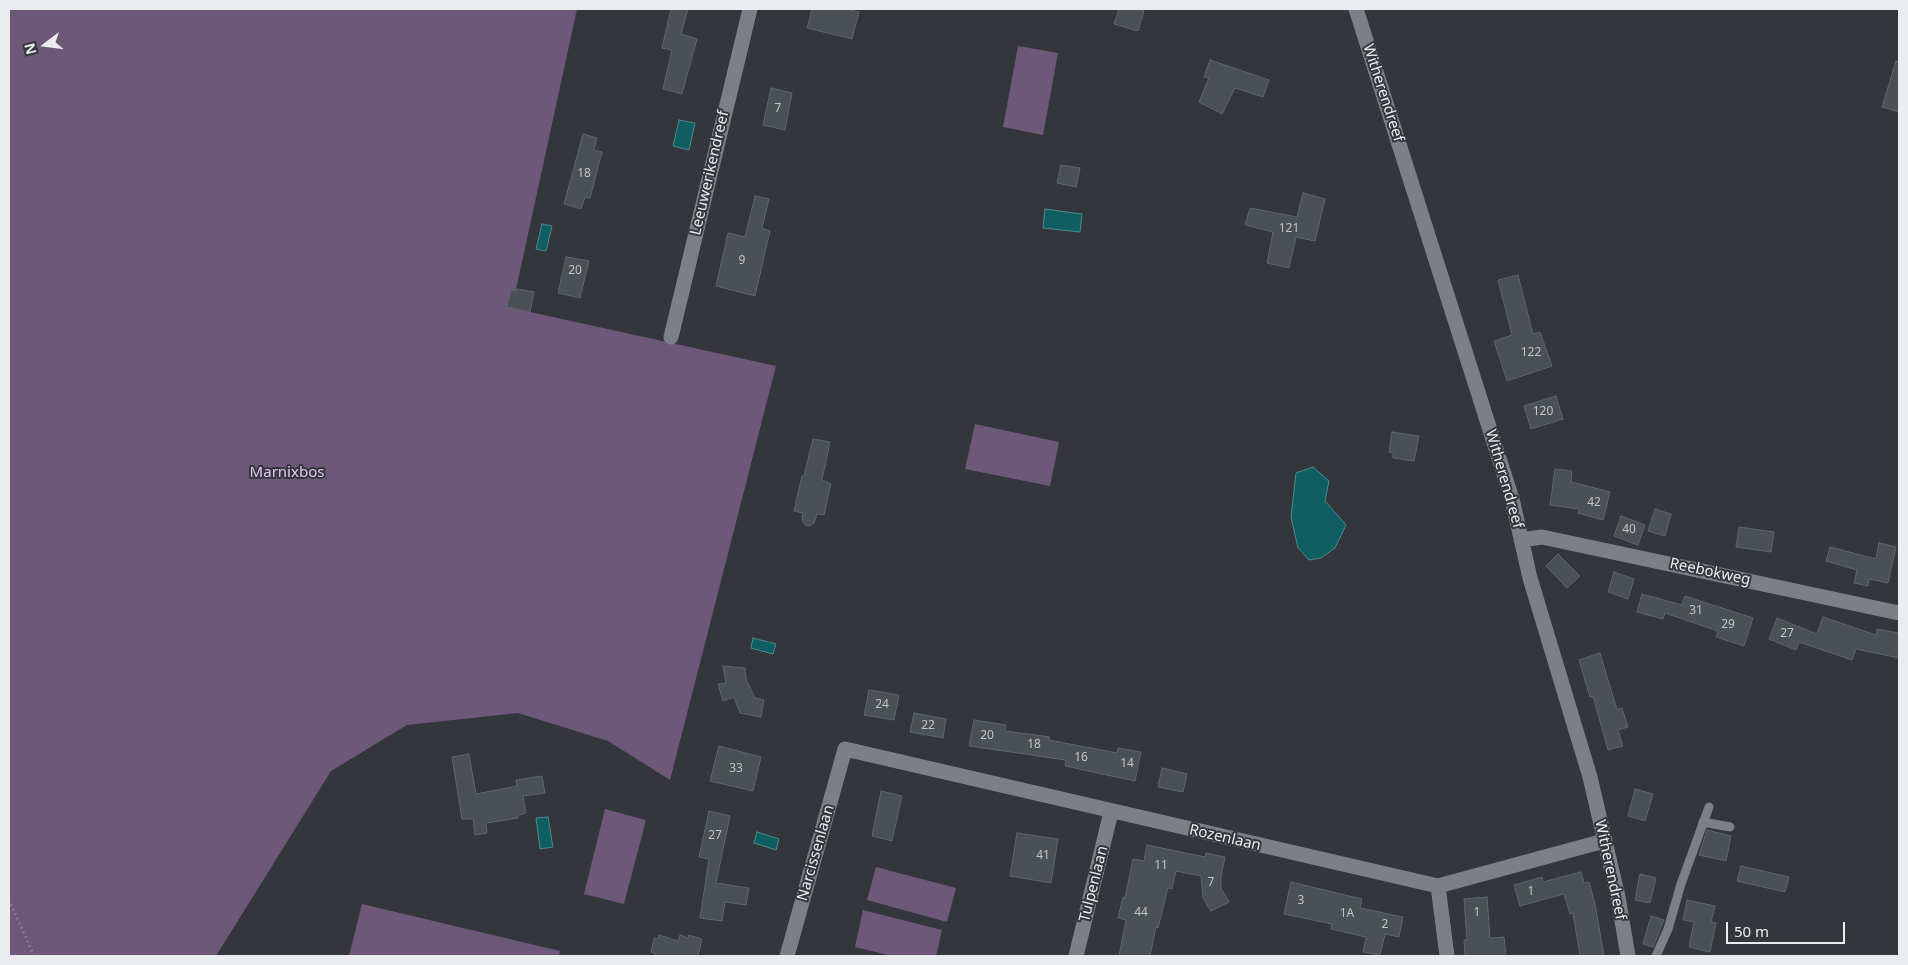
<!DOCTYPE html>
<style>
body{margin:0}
#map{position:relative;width:1908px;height:965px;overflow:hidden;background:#33373c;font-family:"Noto Sans",sans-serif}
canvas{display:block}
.frame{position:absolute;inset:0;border:10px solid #eaecef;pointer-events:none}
.north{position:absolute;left:20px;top:20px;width:50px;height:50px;-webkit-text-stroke:4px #33373c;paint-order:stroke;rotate:255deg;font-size:14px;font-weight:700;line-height:20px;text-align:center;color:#eaecef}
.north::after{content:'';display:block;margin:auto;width:18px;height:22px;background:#eaecef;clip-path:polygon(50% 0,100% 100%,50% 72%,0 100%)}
.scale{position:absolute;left:1726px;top:922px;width:119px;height:22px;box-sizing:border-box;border:2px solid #eaecef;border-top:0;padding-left:6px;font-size:15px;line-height:18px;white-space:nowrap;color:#eaecef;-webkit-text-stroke:4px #33373c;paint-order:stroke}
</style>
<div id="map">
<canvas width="1908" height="965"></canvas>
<div class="frame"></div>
<div class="north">N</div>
<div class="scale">50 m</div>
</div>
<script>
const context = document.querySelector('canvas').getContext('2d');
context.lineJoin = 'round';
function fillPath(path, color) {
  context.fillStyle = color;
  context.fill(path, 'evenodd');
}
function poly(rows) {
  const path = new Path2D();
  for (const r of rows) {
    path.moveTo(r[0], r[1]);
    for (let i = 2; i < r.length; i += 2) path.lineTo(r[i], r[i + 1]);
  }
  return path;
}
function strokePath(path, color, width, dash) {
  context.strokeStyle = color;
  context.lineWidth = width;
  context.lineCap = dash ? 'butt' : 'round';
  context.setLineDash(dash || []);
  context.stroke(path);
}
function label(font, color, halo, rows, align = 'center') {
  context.font = font + ' "Noto Sans",sans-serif';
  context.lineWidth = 4;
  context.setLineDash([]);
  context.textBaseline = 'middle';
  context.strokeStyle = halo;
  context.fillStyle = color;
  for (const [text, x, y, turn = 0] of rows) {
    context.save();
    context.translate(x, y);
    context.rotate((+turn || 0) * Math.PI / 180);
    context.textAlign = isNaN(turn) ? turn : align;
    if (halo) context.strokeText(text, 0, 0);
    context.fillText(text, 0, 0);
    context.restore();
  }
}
const green = poly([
 [9,9,577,9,512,308,776,366,670,780,608,741,518,713,407,725,331,771,216,956,9,956],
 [1018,46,1058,53,1043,135,1003,127],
 [975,424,1059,442,1050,486,965,469],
 [605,809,646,820,624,904,584,894],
 [876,867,956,888,947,922,867,900],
 [362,904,560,951,559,956,349,956],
 [863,910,942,930,936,956,892,956,855,947]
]);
const water = poly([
 [679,120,695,123,689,150,673,146,679,120],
 [1045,209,1082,214,1080,232,1043,228,1045,209],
 [542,224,552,226,546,251,536,249,542,224],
 [1313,467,1329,481,1325,501,1346,525,1335,548,1321,558,1309,560,1298,548,1291,517,1296,473,1313,467],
 [753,638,776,644,773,654,751,648,753,638],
 [548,817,553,847,540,849,536,818,548,817],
 [757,832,779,839,776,850,754,843,757,832]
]);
const building = poly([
 [671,9,688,9,681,34,697,39,682,94,663,89,672,50,662,48,671,9],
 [812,9,846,9,859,12,852,39,807,28,812,9],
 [1119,9,1137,9,1144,11,1138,31,1114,24,1119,9],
 [1210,60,1269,80,1263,97,1235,88,1222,114,1199,102,1209,78,1204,77,1210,60],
 [1896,61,1899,62,1899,112,1882,107,1896,61],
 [771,88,792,93,785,130,763,125,771,88],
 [583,134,597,138,594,150,602,152,590,198,585,197,581,209,564,204,583,134],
 [1061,165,1080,168,1076,187,1057,183,1061,165],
 [1303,193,1325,199,1315,241,1296,237,1289,268,1267,263,1273,232,1245,225,1250,208,1297,217,1303,193],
 [755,196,769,199,762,228,770,231,755,296,716,286,728,233,745,237,755,196],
 [566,257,589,261,580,298,558,293,566,257],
 [1518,275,1533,334,1540,332,1552,366,1507,381,1494,341,1512,335,1498,280,1518,275],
 [517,289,534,292,530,312,507,307,511,290,517,291,517,289],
 [1556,396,1563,419,1531,429,1524,406,1556,396],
 [1392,432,1419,436,1414,461,1393,458,1393,453,1389,452,1392,432],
 [813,439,830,442,822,480,831,484,824,515,817,514,814,523,810,526,805,525,802,520,803,513,794,511,802,476,804,476,813,439],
 [1555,469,1572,471,1571,482,1610,492,1603,520,1578,513,1579,509,1550,505,1555,469],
 [1655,509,1671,514,1665,536,1648,531,1655,509],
 [1621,516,1645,525,1638,545,1614,536,1621,516],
 [1739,527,1774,532,1771,552,1736,547,1739,527],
 [1879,543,1896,547,1888,583,1869,579,1868,586,1854,583,1857,570,1826,561,1830,547,1876,559,1879,543],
 [1558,554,1580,576,1567,588,1546,566,1558,554],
 [1614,572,1634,579,1628,599,1608,592,1614,572],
 [1642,594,1682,605,1685,596,1753,618,1744,646,1716,637,1718,631,1665,613,1663,619,1637,612,1642,594],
 [1823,617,1876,635,1877,629,1899,633,1899,658,1856,649,1852,660,1799,642,1796,650,1769,639,1777,618,1817,634,1823,617],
 [1600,653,1617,710,1622,708,1628,727,1618,730,1623,746,1608,750,1593,696,1590,697,1579,660,1600,653],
 [723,666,745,668,746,679,755,698,764,700,761,717,740,713,734,697,723,701,718,684,726,683,723,666],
 [869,690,899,695,894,720,864,715,869,690],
 [914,713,946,719,943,738,910,732,914,713],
 [974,720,1006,725,1005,731,1050,737,1049,740,1117,753,1118,748,1141,752,1135,781,1065,766,1066,760,969,746,974,720],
 [719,746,761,757,753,791,710,781,719,746],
 [469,754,476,794,517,786,516,780,542,776,545,793,523,796,526,813,518,815,518,818,486,823,487,833,475,835,473,819,462,819,452,757,469,754],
 [1162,768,1187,774,1183,792,1158,787,1162,768],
 [1635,789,1653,794,1645,821,1628,816,1635,789],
 [881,791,902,796,892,841,872,836,881,791],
 [709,811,730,816,716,883,749,888,746,905,725,902,722,921,700,918,709,859,699,857,709,811],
 [1707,830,1731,836,1726,861,1699,855,1707,830],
 [1017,833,1058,839,1051,883,1010,876,1017,833],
 [1147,845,1205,857,1206,853,1225,857,1221,877,1221,888,1229,902,1211,911,1203,898,1201,876,1176,871,1172,889,1168,888,1158,928,1156,927,1150,956,1119,956,1126,920,1118,918,1123,897,1125,898,1133,859,1144,861,1147,845],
 [1741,866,1789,877,1785,892,1737,881,1741,866],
 [1581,872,1584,883,1589,882,1595,904,1604,956,1580,956,1573,913,1570,914,1564,894,1520,906,1514,885,1542,877,1543,882,1581,872],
 [1640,874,1656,878,1650,903,1635,900,1640,874],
 [1291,882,1362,899,1360,908,1403,917,1399,937,1385,934,1380,955,1363,952,1366,937,1331,929,1332,924,1284,914,1291,882],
 [1487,897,1490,938,1504,937,1506,956,1465,956,1464,940,1467,940,1464,899,1487,897],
 [1687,900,1715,906,1711,922,1716,923,1710,952,1689,947,1694,922,1683,920,1687,900],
 [1651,916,1664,920,1653,947,1643,944,1651,916],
 [659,935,678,941,680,935,688,938,689,935,702,939,698,956,654,956,655,953,651,952,654,938,658,939,659,935]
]);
const path = poly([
 [9,900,34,956]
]);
const lane = poly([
 [1703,822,1730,827],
 [1656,956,1668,929,1681,884,1709,807]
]);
const street = poly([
 [1356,9,1512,499,1530,578,1590,777,1618,897,1628,956],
 [671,337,750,9],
 [1521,540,1542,537,1899,613],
 [1438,886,1447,956],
 [787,956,845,749,1438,886,1604,841],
 [1076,956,1111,812]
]);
const numberNames = [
 ["7",778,109],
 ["18",584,174],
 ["121",1289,229],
 ["9",742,261],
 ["20",575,271],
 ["122",1531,353],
 ["120",1543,412],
 ["42",1594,503],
 ["40",1629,530],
 ["31",1696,611],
 ["29",1728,625],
 ["27",1787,634],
 ["24",882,705],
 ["22",928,726],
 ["20",987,736],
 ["18",1034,745],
 ["16",1081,758],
 ["14",1127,764],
 ["33",736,769],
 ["27",715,836],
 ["41",1043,856],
 ["11",1161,866],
 ["7",1211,883],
 ["1",1531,892],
 ["3",1301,901],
 ["44",1141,913],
 ["1",1477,913],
 ["1A",1347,914],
 ["2",1385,925]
];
const streetNames = [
 ["Witherendreef",1383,93,72],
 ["Leeuwerikendreef",710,173,-77],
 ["Witherendreef",1504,479,74],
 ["Reebokweg",1710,572,12],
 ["Rozenlaan",1225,838,13],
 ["Narcissenlaan",816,853,-74],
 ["Witherendreef",1610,870,78],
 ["Tulpenlaan",1094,884,-76]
];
const parkNames = [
 ["Marnixbos",287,473]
];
fillPath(green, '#6d5879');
fillPath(water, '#0f5e62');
strokePath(water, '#51898c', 1);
fillPath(building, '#4a5053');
strokePath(building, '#5f6669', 1);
strokePath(path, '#909397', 3, [1, 4]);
strokePath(lane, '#7c8086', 9);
strokePath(street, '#7c8086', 15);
label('12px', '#c2c5c8', null, numberNames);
label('15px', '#eaecef', '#33373c', streetNames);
label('15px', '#e5c7f6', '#33373c', parkNames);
</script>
